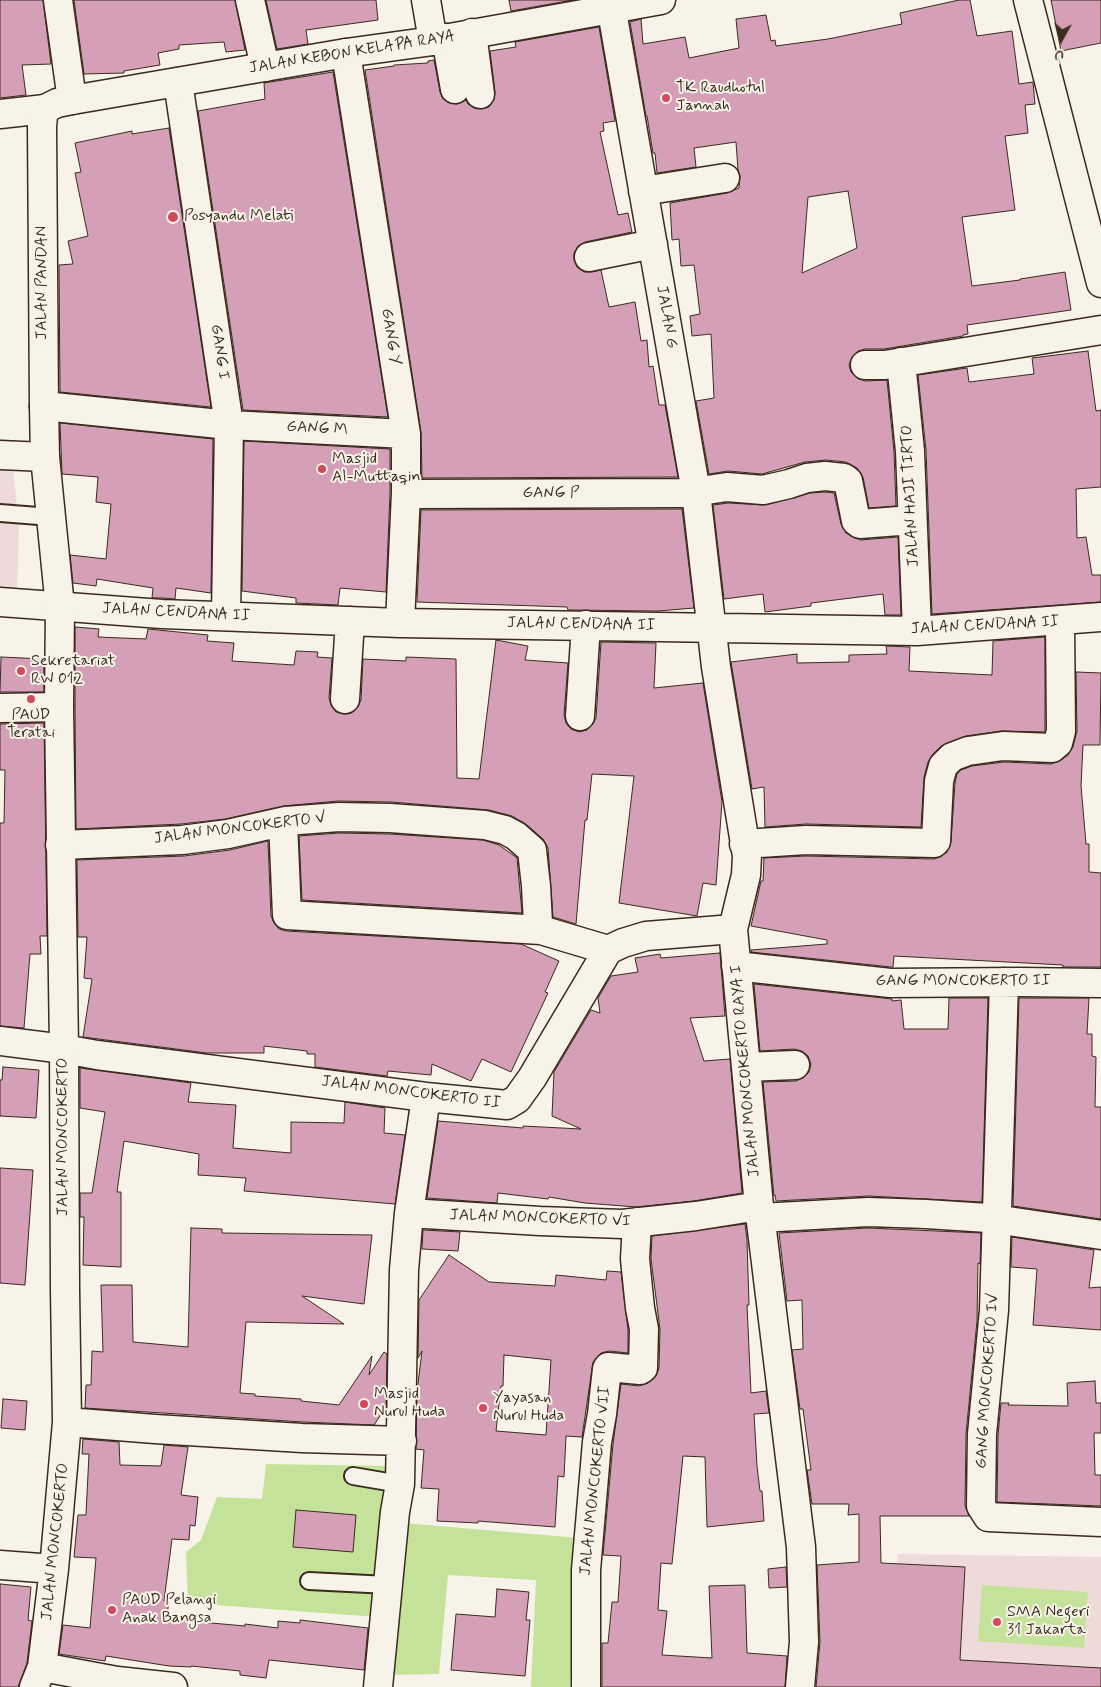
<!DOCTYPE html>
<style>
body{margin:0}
#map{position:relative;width:1101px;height:1687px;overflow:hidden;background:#f7f3e8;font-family:Mynerve,sans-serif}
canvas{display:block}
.north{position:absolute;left:1036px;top:15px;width:50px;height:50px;-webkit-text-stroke:4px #f7f3e8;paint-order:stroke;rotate:187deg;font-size:14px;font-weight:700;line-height:20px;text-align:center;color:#3b2a1e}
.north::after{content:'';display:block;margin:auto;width:18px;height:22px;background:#3b2a1e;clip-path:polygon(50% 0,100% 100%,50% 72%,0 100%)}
</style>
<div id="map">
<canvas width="1101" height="1687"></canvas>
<div class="north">U</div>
</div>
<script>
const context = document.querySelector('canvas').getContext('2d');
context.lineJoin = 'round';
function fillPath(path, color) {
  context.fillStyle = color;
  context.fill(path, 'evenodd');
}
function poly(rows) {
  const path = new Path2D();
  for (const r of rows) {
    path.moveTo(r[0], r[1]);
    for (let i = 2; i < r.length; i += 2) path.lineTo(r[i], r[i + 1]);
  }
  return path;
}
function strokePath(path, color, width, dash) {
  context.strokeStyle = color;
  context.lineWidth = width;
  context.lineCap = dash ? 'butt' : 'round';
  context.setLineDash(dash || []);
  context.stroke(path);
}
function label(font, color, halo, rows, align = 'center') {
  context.font = font + ' Mynerve,sans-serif';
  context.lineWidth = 4;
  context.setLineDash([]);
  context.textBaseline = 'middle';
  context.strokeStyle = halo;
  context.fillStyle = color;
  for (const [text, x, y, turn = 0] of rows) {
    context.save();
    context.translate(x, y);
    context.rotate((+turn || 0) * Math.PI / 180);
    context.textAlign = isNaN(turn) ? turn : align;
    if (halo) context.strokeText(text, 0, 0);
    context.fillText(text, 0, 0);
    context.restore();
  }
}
const built = poly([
 [0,459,12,460,19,526,17,591,0,591],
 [898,1554,1101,1557,1101,1687,888,1687]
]);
const green = poly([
 [266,1464,389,1466,377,1617,188,1603,186,1552,201,1540,217,1497,262,1499],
 [403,1523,580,1538,570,1687,531,1687,536,1580,448,1575,439,1674,389,1675],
 [982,1585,1088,1592,1084,1648,978,1641]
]);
const building = poly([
 [0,0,43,0,51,64,22,65,26,95,0,98,0,0],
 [74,0,235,0,245,50,226,52,224,42,179,45,179,49,158,53,160,65,124,71,124,73,84,74,74,0],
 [266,0,376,0,378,20,306,30,308,44,277,49,266,0],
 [509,0,573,0,511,11,509,0],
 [959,0,970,0,977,36,1012,31,1019,84,1033,82,1035,104,1025,105,1028,133,1005,136,1015,210,962,217,972,286,1020,280,1020,279,1065,272,1071,310,967,325,968,334,963,335,963,336,884,349,865,349,858,351,852,357,849,365,851,372,857,378,865,381,887,380,894,452,896,506,869,508,863,477,857,468,846,462,826,460,805,462,762,474,728,471,709,474,696,401,714,398,711,334,692,336,690,316,700,314,694,265,681,266,679,239,672,240,670,203,727,193,739,188,740,176,738,170,736,142,694,148,696,167,657,173,655,153,653,153,647,116,646,116,630,22,641,19,643,44,685,37,689,58,739,48,736,19,766,15,771,41,775,40,776,46,828,39,902,24,900,13,959,0],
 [848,191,857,248,802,273,808,197,848,191],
 [1051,0,1101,0,1101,43,1061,51,1051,0],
 [599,27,615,121,603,123,604,131,600,132,618,215,628,213,632,232,585,242,578,246,574,253,574,260,577,267,584,272,592,272,601,270,609,307,635,302,641,341,647,340,649,367,653,366,659,405,665,405,678,477,422,478,421,432,365,70,394,66,394,65,428,63,428,61,434,60,440,92,443,99,449,103,457,104,466,100,468,104,474,108,482,109,489,107,494,100,495,92,490,51,516,47,515,42,599,27],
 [333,72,388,417,243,410,198,111,265,99,264,83,333,72],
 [169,128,211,407,60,392,59,265,73,264,68,241,88,236,75,173,81,172,75,143,132,131,132,134,169,128],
 [1088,351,1096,411,1101,410,1101,487,1076,489,1077,538,1086,537,1092,575,1101,575,1101,602,932,614,926,450,918,375,967,368,969,382,1034,374,1032,358,1088,351],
 [60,423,213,439,211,593,176,588,175,599,163,598,152,598,153,588,97,579,96,586,73,583,70,555,106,559,111,504,96,502,98,477,62,474,60,423],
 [244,441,390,449,390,493,386,592,340,588,338,605,296,603,296,598,242,591,244,441],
 [825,492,834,493,841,524,846,533,851,536,861,540,898,537,901,615,885,615,883,594,811,603,811,606,765,612,763,594,724,599,713,505,728,503,766,505,810,493,825,492],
 [682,509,694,608,658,611,568,610,567,607,417,602,421,510,682,509],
 [75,627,99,629,98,637,146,639,148,629,208,635,207,641,234,643,232,661,294,665,296,651,318,652,317,657,332,658,329,698,331,705,336,712,344,714,351,713,358,707,361,700,363,659,406,661,406,657,456,659,457,778,479,779,496,640,528,646,525,660,568,663,564,715,566,723,571,729,579,732,587,730,593,724,596,718,601,642,656,643,654,688,703,683,722,802,716,885,703,883,697,916,619,903,634,776,592,774,587,820,585,820,576,924,553,917,548,848,543,839,526,824,512,816,489,810,391,802,338,801,283,806,225,819,181,824,76,829,75,707,75,627],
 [1045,637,1045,732,1001,731,966,736,941,746,932,755,928,762,924,777,921,827,806,824,765,827,764,787,752,789,731,662,797,654,797,663,849,662,849,655,887,654,886,646,910,647,909,671,992,675,993,641,1045,637],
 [1,657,44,659,44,692,0,692,1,657],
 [1076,672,1101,673,1100,745,1083,745,1081,786,1086,844,1089,844,1089,872,1101,873,1101,967,1063,967,1063,965,894,956,893,967,891,967,751,952,751,950,827,944,827,940,751,926,761,881,763,881,764,858,806,856,934,859,940,857,947,852,951,842,955,783,957,774,961,770,972,766,1004,762,1051,764,1061,760,1068,755,1073,747,1077,731,1076,672],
 [44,723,47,936,40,936,41,954,30,954,24,1028,0,1026,0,823,4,823,5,770,0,770,0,724,44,723],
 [339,833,389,834,483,840,499,845,517,858,522,913,302,900,299,836,339,833],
 [268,841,271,916,274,923,279,929,286,931,521,944,559,961,545,992,548,993,511,1072,482,1059,471,1081,432,1064,431,1075,388,1071,387,1076,315,1067,315,1054,307,1054,307,1051,264,1046,264,1053,207,1053,83,1037,92,979,84,978,87,937,78,937,77,860,184,856,230,850,268,841],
 [720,953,725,1016,690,1018,704,1061,730,1059,742,1193,694,1201,636,1207,585,1203,549,1197,548,1199,498,1193,497,1203,427,1198,438,1121,523,1128,523,1126,581,1129,552,1116,554,1072,591,1010,600,1013,598,998,611,976,638,972,635,958,660,954,661,958,720,953],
 [754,984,892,999,892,1001,901,1000,904,1029,948,1029,949,998,988,998,982,1202,869,1196,776,1201,775,1195,774,1196,763,1082,796,1081,803,1078,809,1072,811,1064,808,1056,802,1051,794,1049,760,1051,754,984],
 [1019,998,1089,998,1087,1034,1092,1034,1092,1056,1096,1057,1095,1107,1101,1107,1101,1219,1013,1206,1019,998],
 [3,1067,39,1070,36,1118,0,1116,0,1080,2,1080,3,1067],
 [80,1068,191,1083,188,1102,236,1105,233,1148,291,1153,291,1122,344,1123,345,1102,385,1108,384,1133,405,1135,395,1204,244,1191,246,1178,198,1175,199,1154,124,1141,117,1192,121,1192,121,1267,83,1265,84,1217,80,1217,80,1193,92,1193,105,1112,80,1108,80,1068],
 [0,1168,33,1170,25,1285,0,1283,0,1168],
 [745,1224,747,1240,749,1305,747,1305,751,1393,766,1391,769,1413,754,1414,757,1466,760,1491,762,1491,764,1521,707,1527,705,1457,683,1456,672,1564,661,1563,658,1610,667,1611,662,1655,712,1658,709,1586,745,1585,747,1653,787,1656,785,1687,602,1687,602,1643,608,1643,612,1602,618,1602,621,1556,603,1555,613,1444,621,1384,639,1386,648,1383,656,1376,659,1368,660,1329,651,1259,652,1236,745,1224],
 [191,1228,222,1229,222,1233,372,1235,364,1304,302,1296,344,1324,246,1322,240,1393,255,1394,255,1396,301,1399,301,1401,339,1405,372,1356,369,1375,384,1352,387,1354,386,1407,374,1425,303,1422,85,1408,86,1385,91,1385,92,1351,103,1352,101,1285,132,1285,133,1342,188,1347,191,1228],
 [868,1228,981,1233,980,1264,978,1263,977,1321,966,1434,965,1506,969,1516,880,1516,881,1563,965,1567,960,1660,1101,1668,1101,1687,816,1687,820,1642,817,1565,859,1562,859,1514,848,1515,849,1504,812,1504,807,1470,811,1470,803,1409,800,1409,792,1350,803,1349,802,1300,787,1301,779,1233,868,1228],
 [423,1230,460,1232,458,1251,422,1249,423,1230],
 [1012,1237,1094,1250,1089,1288,1101,1287,1101,1330,1033,1325,1037,1269,1011,1267,1012,1237],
 [449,1255,489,1282,555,1286,556,1275,606,1280,607,1271,621,1272,628,1330,628,1353,609,1351,601,1353,593,1362,582,1437,566,1436,564,1477,558,1476,555,1527,478,1521,478,1523,437,1521,439,1489,421,1488,424,1450,416,1449,417,1391,422,1351,418,1358,419,1300,449,1255],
 [504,1355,551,1360,546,1435,496,1431,501,1386,503,1386,504,1355],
 [1095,1381,1096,1403,1101,1403,1101,1433,1094,1433,1095,1475,1101,1475,1101,1506,997,1502,998,1435,1001,1403,1009,1403,1008,1405,1068,1406,1067,1383,1095,1381],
 [3,1399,27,1401,25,1430,1,1428,3,1399],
 [83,1439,119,1442,120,1465,161,1466,164,1445,188,1447,181,1495,198,1497,195,1526,190,1525,189,1540,172,1539,164,1601,169,1602,166,1619,245,1626,245,1624,278,1628,278,1621,300,1623,300,1620,368,1628,364,1670,269,1660,266,1678,240,1675,240,1671,191,1666,191,1667,169,1666,106,1656,105,1661,59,1654,63,1625,90,1628,96,1558,74,1557,78,1515,86,1515,89,1454,82,1454,83,1439],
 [296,1510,356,1515,353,1552,293,1547,296,1510],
 [786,1567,787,1587,769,1588,768,1569,786,1567],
 [0,1584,31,1587,28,1620,32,1621,27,1663,18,1687,0,1687,0,1584],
 [497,1589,529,1592,526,1620,530,1620,525,1676,451,1670,456,1614,495,1617,497,1589]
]);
const service = poly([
 [0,513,51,517],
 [353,1476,400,1484],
 [309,1581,388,1585]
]);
const minor = poly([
 [58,0,72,100],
 [250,0,265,67],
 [426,0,433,41],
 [610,0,696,492,716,667,747,856,746,875,733,929,759,1206,801,1547,804,1642,800,1687],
 [472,33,480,94],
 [446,38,455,89],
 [346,53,406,434,406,493,400,623],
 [178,82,229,425,226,616],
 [0,114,45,109],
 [643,191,725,178],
 [589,257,653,244],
 [901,362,910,451,917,631],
 [865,365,885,365,1101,330],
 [44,406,229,425,406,434],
 [0,455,45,457],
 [707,490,727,487,763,490,789,484,807,478,825,476,844,478,848,481,856,521,860,524,912,520],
 [406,493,417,494,682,493,696,492],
 [0,602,162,614,400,623,917,631,1101,617],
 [345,699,350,621],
 [0,708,59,707],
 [580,716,586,625],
 [283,822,287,915,541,930],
 [744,844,806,840,934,843,936,841,939,781,943,766,952,757,968,751,1003,746,1052,748,1058,743,1061,731,1060,621],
 [60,845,182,840,228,834,286,821,339,817,390,818,485,825,505,830,516,836,532,850,536,886,538,923,541,930,608,950],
 [736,966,890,983,1020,982,1101,983],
 [1004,982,994,1310,982,1434,981,1506,988,1517,1101,1522],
 [746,1067,795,1065],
 [409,1213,540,1221,622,1224,696,1216,759,1206],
 [760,1218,868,1212,926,1214,988,1218,1101,1235],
 [67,1422,155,1429,302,1438,402,1441],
 [0,1565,54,1569],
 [42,1667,117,1681,173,1687],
 [34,1687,42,1667,54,1569,67,1422,65,1289,64,1049,97,1055,426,1097,507,1105,517,1099,532,1078,608,950,623,943,646,936,733,929],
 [378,1687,395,1512,400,1484,404,1270,409,1213,426,1097],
 [586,1687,586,1570,597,1442,602,1414,607,1369,608,1367,640,1370,643,1368,644,1329,640,1308,635,1259,637,1222]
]);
const tertiary = poly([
 [1028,0,1101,283],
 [0,1041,64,1049,59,707,60,607,45,457,44,406,42,126,43,116,45,109,57,103,72,100,346,53,433,41,661,0]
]);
const markers = [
 [666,98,5,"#d1495b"],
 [173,217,6,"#d1495b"],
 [322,469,5,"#d1495b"],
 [21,671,5,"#d1495b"],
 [31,699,5,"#d1495b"],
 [364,1404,5,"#d1495b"],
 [483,1408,5,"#d1495b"],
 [112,1610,5,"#d1495b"],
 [997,1622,5,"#d1495b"]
];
const streetNames = [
 ["JALAN KEBON KELAPA RAYA",352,53,-9],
 ["JALAN PANDAN",43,283,-90],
 ["JALAN G",666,317,80],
 ["GANG Y",390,337,81],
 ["GANG I",219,352,82],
 ["GANG M",317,429,3],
 ["GANG P",551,494],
 ["JALAN HAJI TIRTO",911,496,-93],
 ["JALAN CENDANA II",176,613,3],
 ["JALAN CENDANA II",581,625,1],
 ["JALAN CENDANA II",985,626,-3],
 ["JALAN MONCOKERTO V",240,829,-7],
 ["GANG MONCOKERTO II",963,982],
 ["JALAN MONCOKERTO RAYA I",746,1071,-95],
 ["JALAN MONCOKERTO II",411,1093,7],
 ["JALAN MONCOKERTO",64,1137,-90],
 ["JALAN MONCOKERTO VI",540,1219,2],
 ["GANG MONCOKERTO IV",988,1381,-86],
 ["JALAN MONCOKERTO VII",596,1481,-84],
 ["JALAN MONCOKERTO",56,1542,-84]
];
const poiNames = [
 ["TK Raudhotul",676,89],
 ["Jannah",676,107],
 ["Posyandu Melati",184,217],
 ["Masjid",332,460],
 ["Al-Muttaqin",332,478],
 ["Sekretariat",31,662],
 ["RW 012",31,680],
 ["PAUD",31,716,"center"],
 ["Teratai",31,734,"center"],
 ["Masjid",374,1395],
 ["Nurul Huda",374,1413],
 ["Yayasan",493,1399],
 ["Nurul Huda",493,1417],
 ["PAUD Pelangi",122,1601],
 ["Anak Bangsa",122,1619],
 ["SMA Negeri",1007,1613],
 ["31 Jakarta",1007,1631]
];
fillPath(built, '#eddad9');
fillPath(green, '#c5e29a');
fillPath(building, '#d5a0b7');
strokePath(building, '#3b2a1e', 1);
strokePath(service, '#3b2a1e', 20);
strokePath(minor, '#3b2a1e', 31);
strokePath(tertiary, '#3b2a1e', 31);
strokePath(service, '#f7f3e8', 16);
strokePath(minor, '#f7f3e8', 28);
strokePath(tertiary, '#f7f3e8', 28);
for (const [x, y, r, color] of markers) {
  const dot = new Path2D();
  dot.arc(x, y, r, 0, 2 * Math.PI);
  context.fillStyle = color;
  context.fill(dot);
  strokePath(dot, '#f7f3e8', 2);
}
label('16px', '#3b2a1e', '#f7f3e8', streetNames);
label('16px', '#3b2a1e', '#f7f3e8', poiNames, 'left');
</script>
